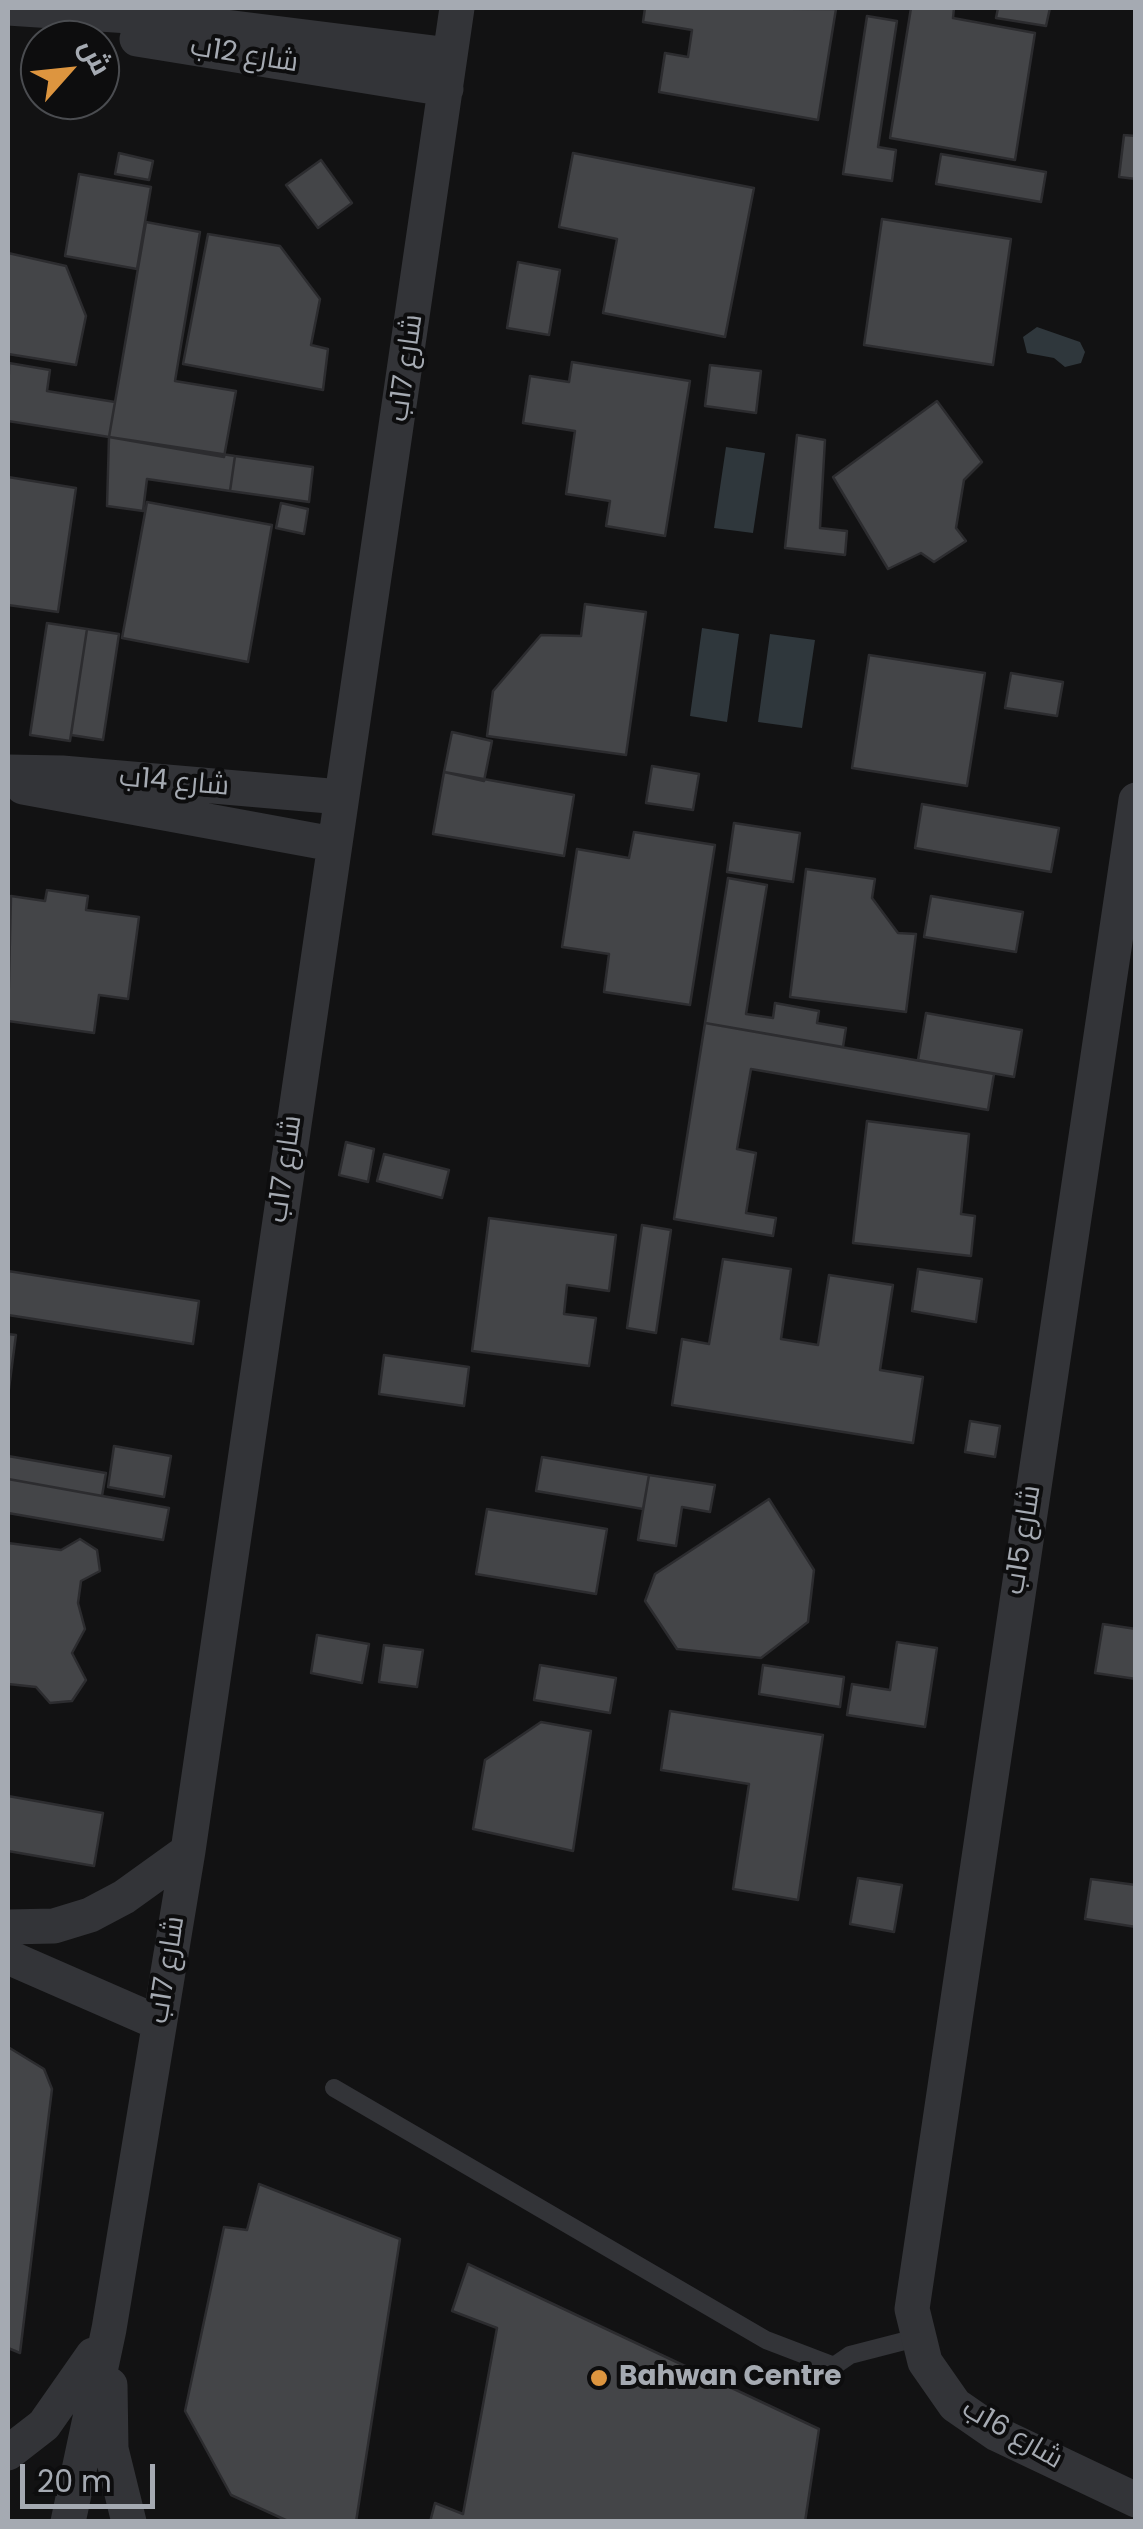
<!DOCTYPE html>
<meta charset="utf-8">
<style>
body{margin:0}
#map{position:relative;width:1143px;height:2529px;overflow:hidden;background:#121213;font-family:Poppins,Cairo,sans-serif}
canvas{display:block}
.frame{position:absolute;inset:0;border:10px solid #a5aab2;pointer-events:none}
.north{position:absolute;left:20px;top:20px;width:100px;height:100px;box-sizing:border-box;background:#0d0d0e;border:2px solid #4a4c50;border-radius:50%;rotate:63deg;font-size:28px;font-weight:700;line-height:40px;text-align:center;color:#a5aab2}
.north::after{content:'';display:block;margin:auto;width:35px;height:45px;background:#dd953f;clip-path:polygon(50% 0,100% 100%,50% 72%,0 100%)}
.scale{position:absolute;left:20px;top:2464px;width:135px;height:45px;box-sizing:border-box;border:5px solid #a5aab2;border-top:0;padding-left:12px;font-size:30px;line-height:35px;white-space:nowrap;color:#a5aab2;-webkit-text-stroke:8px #0d0d0e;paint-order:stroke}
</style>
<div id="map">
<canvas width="1143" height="2529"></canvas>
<div class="frame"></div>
<div class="north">ش</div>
<div class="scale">20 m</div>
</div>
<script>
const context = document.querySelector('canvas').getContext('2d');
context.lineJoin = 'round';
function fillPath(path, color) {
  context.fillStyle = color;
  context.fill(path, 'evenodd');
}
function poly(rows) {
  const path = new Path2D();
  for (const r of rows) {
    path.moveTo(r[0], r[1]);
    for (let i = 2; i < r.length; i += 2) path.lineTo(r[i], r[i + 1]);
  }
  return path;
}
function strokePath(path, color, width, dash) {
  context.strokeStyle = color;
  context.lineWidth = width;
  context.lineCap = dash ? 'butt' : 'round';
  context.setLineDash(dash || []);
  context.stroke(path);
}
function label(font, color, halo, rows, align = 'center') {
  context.font = font + ' Poppins,Cairo,sans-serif';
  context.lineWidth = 8;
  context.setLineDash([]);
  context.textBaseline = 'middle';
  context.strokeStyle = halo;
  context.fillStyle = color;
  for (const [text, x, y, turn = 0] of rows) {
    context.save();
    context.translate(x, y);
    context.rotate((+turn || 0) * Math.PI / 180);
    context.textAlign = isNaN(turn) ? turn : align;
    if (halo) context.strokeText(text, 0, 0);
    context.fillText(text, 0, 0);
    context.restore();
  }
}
const water = poly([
 [1037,327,1080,342,1085,352,1081,363,1065,367,1054,358,1027,353,1023,337],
 [726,447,765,453,753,533,714,528],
 [702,628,739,634,727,722,690,716],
 [770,634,815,640,802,728,758,722]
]);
const building = poly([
 [645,8,836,9,818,120,659,92,665,53,688,57,692,30,643,22,645,8],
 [911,8,954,8,953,18,1035,33,1015,160,890,138,911,8],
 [998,8,1050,8,1046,26,996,18,998,8],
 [867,16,897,21,878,147,896,150,892,181,843,174,867,16],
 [1124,135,1136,136,1136,179,1119,177,1124,135],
 [119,153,153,161,149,180,115,174,119,153],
 [573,153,754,188,725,337,603,313,617,239,559,227,573,153],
 [941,154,1046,172,1041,202,936,184,941,154],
 [321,160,352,203,318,228,286,185,321,160],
 [79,174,151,187,137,269,65,256,79,174],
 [882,219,1011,239,993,365,864,345,882,219],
 [146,222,200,232,175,381,236,391,224,457,109,437,146,222],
 [208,234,280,246,320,299,311,345,328,349,323,390,183,364,208,234],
 [8,253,66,266,86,316,76,365,8,354,8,253],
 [518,262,560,270,549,335,507,328,518,262],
 [572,362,690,381,665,536,606,526,610,501,566,494,575,431,523,423,530,376,569,382,572,362],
 [9,363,50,370,47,391,115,402,109,437,8,421,9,363],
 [710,365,761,371,756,413,705,406,710,365],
 [937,401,982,462,964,480,956,528,966,541,934,562,921,553,888,569,833,477,937,401],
 [797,435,825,440,820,528,847,531,845,555,785,548,797,435],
 [109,437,235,456,230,491,147,479,143,511,107,506,109,437],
 [235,456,313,467,309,502,230,491,235,456],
 [8,477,76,488,58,612,8,605,8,477],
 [147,502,272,525,248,662,122,638,147,502],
 [281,503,308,509,304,534,276,528,281,503],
 [585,604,646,612,626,755,487,736,493,691,541,635,581,636,585,604],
 [47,623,87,629,70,741,30,735,47,623],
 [87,629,119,634,103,740,71,735,87,629],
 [869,655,985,673,967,786,852,768,869,655],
 [1011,673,1063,682,1057,716,1005,708,1011,673],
 [452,732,492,741,484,781,444,772,452,732],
 [652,766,699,774,693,810,646,803,652,766],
 [444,772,574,795,564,856,433,834,444,772],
 [922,804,1059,828,1051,872,915,848,922,804],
 [734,823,800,833,793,882,727,872,734,823],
 [634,832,715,845,690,1005,604,992,609,954,562,947,577,849,629,858,634,832],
 [806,869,875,879,872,898,898,933,916,934,906,1012,790,997,806,869],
 [728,878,767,885,746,1014,773,1018,775,1003,819,1011,817,1023,846,1028,843,1047,705,1023,728,878],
 [47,890,88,896,86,910,139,917,128,999,99,995,94,1033,8,1021,11,896,45,901,47,890],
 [931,896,1023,912,1016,952,924,937,931,896],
 [926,1013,1022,1030,1014,1077,918,1060,926,1013],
 [705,1023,994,1074,988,1110,751,1069,737,1149,756,1153,746,1213,776,1218,773,1236,674,1219,705,1023],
 [867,1121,969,1134,961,1214,975,1216,971,1256,853,1243,867,1121],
 [346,1142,374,1149,368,1182,339,1175,346,1142],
 [384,1154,449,1170,442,1198,377,1181,384,1154],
 [489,1218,616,1235,609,1291,567,1285,564,1314,596,1318,589,1366,472,1351,489,1218],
 [642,1225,671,1230,656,1333,627,1328,642,1225],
 [723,1259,791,1269,781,1339,818,1345,829,1275,893,1285,880,1370,923,1377,913,1443,672,1405,682,1339,709,1344,723,1259],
 [918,1269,982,1279,976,1322,912,1311,918,1269],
 [8,1271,199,1301,193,1344,8,1315,8,1271],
 [8,1334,16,1335,8,1396,8,1334],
 [384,1355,469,1367,464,1406,379,1394,384,1355],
 [970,1421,1000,1426,995,1457,965,1452,970,1421],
 [114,1446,171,1456,164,1497,108,1487,114,1446],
 [8,1456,106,1473,102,1496,8,1479,8,1456],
 [542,1457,649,1475,643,1509,536,1491,542,1457],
 [649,1475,715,1485,710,1512,682,1507,676,1546,638,1540,649,1475],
 [8,1479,169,1508,163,1540,8,1513,8,1479],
 [769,1499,814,1570,808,1622,761,1658,677,1649,645,1601,655,1574,769,1499],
 [487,1509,607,1529,596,1594,476,1574,487,1509],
 [80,1539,97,1550,100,1571,81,1581,78,1603,85,1629,72,1653,86,1680,72,1701,50,1703,36,1687,8,1684,8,1543,61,1550,80,1539],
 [1103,1624,1136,1629,1136,1679,1095,1673,1103,1624],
 [317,1635,369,1644,362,1683,311,1673,317,1635],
 [897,1642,937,1648,925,1727,847,1715,852,1684,890,1690,897,1642],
 [384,1645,423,1650,417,1687,379,1682,384,1645],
 [540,1665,616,1678,610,1713,534,1700,540,1665],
 [763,1665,844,1677,840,1707,759,1694,763,1665],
 [670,1711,823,1735,798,1900,733,1889,749,1784,661,1770,670,1711],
 [541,1722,591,1731,573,1851,473,1829,485,1760,541,1722],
 [8,1796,103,1813,94,1866,8,1851,8,1796],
 [858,1878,902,1885,894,1932,850,1924,858,1878],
 [1091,1879,1136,1885,1136,1927,1085,1919,1091,1879],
 [8,2047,44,2069,52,2089,20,2353,8,2348,8,2047],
 [259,2184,400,2239,356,2522,290,2522,231,2495,185,2411,224,2227,247,2230,259,2184],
 [468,2264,819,2429,805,2522,430,2522,435,2503,463,2514,497,2328,452,2311,468,2264]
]);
const lane = poly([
 [334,2088,766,2340,834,2366,850,2355,916,2338]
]);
const street = poly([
 [8,8,145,17,450,55],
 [137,39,446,89],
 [8,772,62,773,341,797],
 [23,787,333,844],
 [1136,800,912,2309,925,2362,955,2405,997,2434,1136,2500],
 [8,1927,54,1926,90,1915,124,1897,188,1851],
 [8,1957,159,2023],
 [110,2385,111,2449,129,2522],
 [8,2453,44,2425,93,2355],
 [68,2522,109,2329,188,1851,457,8]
]);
const markers = [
 [599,2378,10,"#dd953f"]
];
const streetNames = [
 ["شارع 12ب",244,56,9],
 ["شارع 17ب",407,368,-82],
 ["شارع 14ب",174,783,5],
 ["شارع 17ب",286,1169,-82],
 ["شارع 15ب",1024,1540,-81],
 ["شارع 17ب",168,1970,-81],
 ["شارع 16ب",1012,2435,30]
];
const poiNames = [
 ["Bahwan Centre",619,2378]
];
fillPath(water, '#2f373c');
fillPath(building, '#444548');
strokePath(building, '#2c2c2f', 2.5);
strokePath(lane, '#333438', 18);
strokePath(street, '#333438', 35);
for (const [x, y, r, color] of markers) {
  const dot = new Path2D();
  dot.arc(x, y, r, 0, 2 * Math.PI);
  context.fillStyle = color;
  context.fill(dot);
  strokePath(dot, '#0d0d0e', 4);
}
label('28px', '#a5aab2', '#0d0d0e', streetNames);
label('bold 28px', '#a5aab2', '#0d0d0e', poiNames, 'left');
</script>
